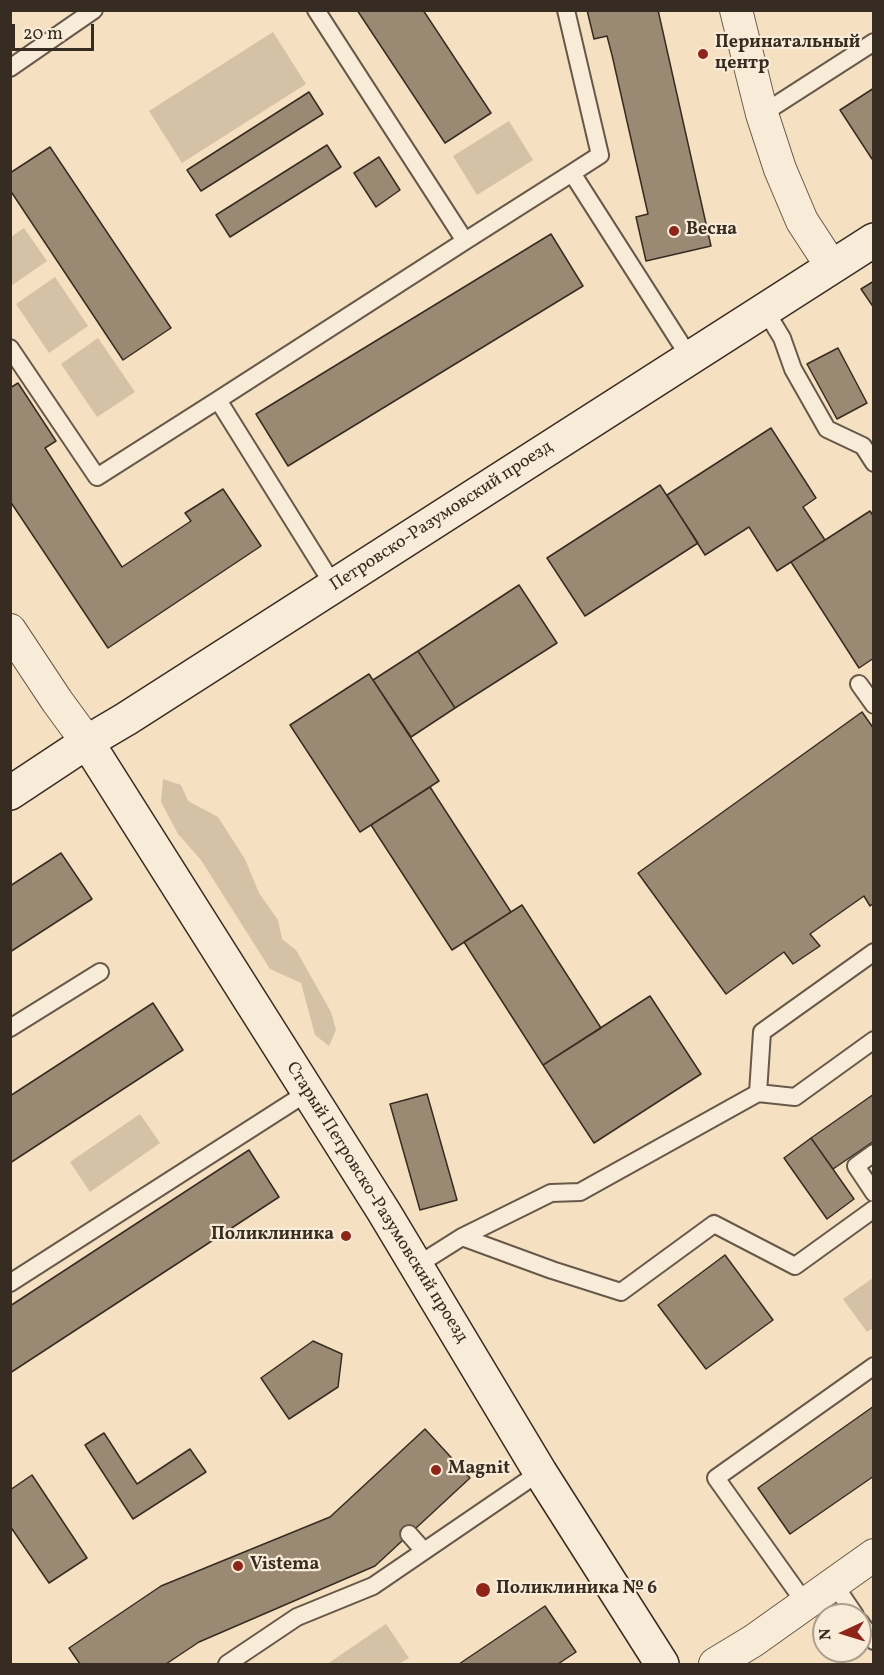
<!DOCTYPE html>
<meta charset="utf-8">
<style>
body{margin:0}
#map{position:relative;width:884px;height:1675px;overflow:hidden;background:#f5e0c1;font-family:Vollkorn,serif}
canvas{display:block}
.frame{position:absolute;inset:0;border:12px solid #372c21;pointer-events:none}
.north{position:absolute;left:812px;top:1603px;width:60px;height:60px;box-sizing:border-box;background:#f8ebd7;border:2px solid #ab9f8e;border-radius:50%;rotate:266deg;font-size:16px;font-weight:700;line-height:24px;text-align:center;color:#372c21}
.north::after{content:'';display:block;margin:auto;width:21px;height:27px;background:#8f2418;clip-path:polygon(50% 0,100% 100%,50% 72%,0 100%)}
.scale{position:absolute;left:12px;top:24px;width:82px;height:27px;box-sizing:border-box;border:3px solid #372c21;border-top:0;padding-left:8px;font-size:18px;line-height:21px;white-space:nowrap;color:#372c21;-webkit-text-stroke:4px #f8ebd7;paint-order:stroke}
</style>
<div id="map">
<canvas width="884" height="1675"></canvas>
<div class="frame"></div>
<div class="north">N</div>
<div class="scale">20 m</div>
</div>
<script>
const context = document.querySelector('canvas').getContext('2d');
context.lineJoin = 'round';
function fillPath(path, color) {
  context.fillStyle = color;
  context.fill(path, 'evenodd');
}
function poly(rows) {
  const path = new Path2D();
  for (const r of rows) {
    path.moveTo(r[0], r[1]);
    for (let i = 2; i < r.length; i += 2) path.lineTo(r[i], r[i + 1]);
  }
  return path;
}
function strokePath(path, color, width, dash) {
  context.strokeStyle = color;
  context.lineWidth = width;
  context.lineCap = dash ? 'butt' : 'round';
  context.setLineDash(dash || []);
  context.stroke(path);
}
function label(font, color, halo, rows, align = 'center') {
  context.font = font + ' Vollkorn,serif';
  context.lineWidth = 4.5;
  context.setLineDash([]);
  context.textBaseline = 'middle';
  context.strokeStyle = halo;
  context.fillStyle = color;
  for (const [text, x, y, turn = 0] of rows) {
    context.save();
    context.translate(x, y);
    context.rotate((+turn || 0) * Math.PI / 180);
    context.textAlign = isNaN(turn) ? turn : align;
    if (halo) context.strokeText(text, 0, 0);
    context.fillText(text, 0, 0);
    context.restore();
  }
}
const green = poly([
 [273,32,306,84,182,163,149,111],
 [509,121,533,160,477,195,453,156],
 [24,228,47,261,11,286,11,237],
 [55,277,88,326,49,353,16,304],
 [98,338,135,392,97,417,61,364],
 [163,779,181,785,188,801,218,817,245,859,259,893,278,920,282,939,296,950,331,1012,336,1030,329,1046,315,1035,301,983,270,969,201,860,178,834,161,802],
 [140,1114,160,1143,90,1192,70,1162],
 [873,1278,873,1328,867,1332,843,1299],
 [386,1624,409,1658,399,1664,327,1664]
]);
const building = poly([
 [357,10,423,10,491,113,445,143,357,10],
 [587,10,658,10,711,246,646,261,636,217,648,214,612,55,607,36,594,39,587,10],
 [874,88,874,158,872,159,840,110,874,88],
 [309,92,323,114,201,191,187,170,309,92],
 [327,145,341,167,230,237,216,215,327,145],
 [50,147,171,328,123,360,10,190,10,173,50,147],
 [379,157,400,190,376,207,354,173,379,157],
 [551,234,583,286,288,466,256,414,551,234],
 [874,281,874,308,861,289,874,281],
 [838,348,867,403,837,419,807,364,838,348],
 [18,383,56,441,45,448,122,567,191,521,185,513,223,489,261,546,108,648,10,501,10,388,18,383],
 [771,428,816,498,803,507,825,540,777,571,749,527,705,555,667,495,771,428],
 [660,485,698,543,585,616,547,558,660,485],
 [870,511,874,517,874,658,859,668,791,562,870,511],
 [519,585,557,643,455,708,418,651,519,585],
 [418,651,455,708,411,737,373,680,418,651],
 [369,674,439,781,360,832,290,725,369,674],
 [862,712,874,729,874,903,870,906,864,896,810,934,820,946,793,964,784,952,726,994,638,873,862,712],
 [430,787,511,912,452,950,371,825,430,787],
 [61,853,92,899,10,952,10,886,61,853],
 [522,905,601,1028,543,1065,464,942,522,905],
 [650,996,701,1074,594,1143,543,1065,650,996],
 [153,1003,183,1050,10,1163,10,1096,153,1003],
 [427,1094,457,1200,420,1210,390,1104,427,1094],
 [874,1094,874,1141,833,1169,811,1138,874,1094],
 [811,1138,854,1199,827,1219,784,1158,811,1138],
 [249,1150,279,1197,10,1373,10,1306,249,1150],
 [725,1255,773,1320,706,1369,658,1305,725,1255],
 [313,1341,342,1354,338,1387,289,1419,261,1378,313,1341],
 [874,1406,874,1476,790,1534,758,1488,874,1406],
 [425,1429,470,1478,375,1566,199,1642,166,1664,80,1664,69,1648,161,1586,330,1517,425,1429],
 [104,1433,137,1484,190,1449,206,1472,133,1519,85,1445,104,1433],
 [32,1475,87,1558,49,1583,10,1526,10,1490,32,1475],
 [545,1606,576,1652,558,1664,459,1664,545,1606]
]);
const lane = poly([
 [316,10,465,241,572,173,690,358],
 [566,10,600,155,572,173],
 [10,68,94,10],
 [762,114,874,42],
 [765,310,782,338,793,369,827,429,863,446,874,463],
 [10,348,97,477,218,400,334,586],
 [218,400,465,241],
 [859,684,874,705],
 [10,1028,100,972],
 [758,1093,762,1032,874,952],
 [874,1153,856,1166,874,1193],
 [462,1237,552,1270,621,1292,714,1224,795,1266,874,1209],
 [416,1266,462,1237,551,1193,580,1192,758,1093,795,1097,874,1040],
 [10,1283,308,1092],
 [409,1534,424,1551],
 [834,1584,855,1615],
 [805,1603,716,1478,874,1366],
 [860,1622,874,1641],
 [227,1664,297,1617,373,1586,540,1472]
]);
const street = poly([
 [736,10,762,114,780,169,802,221,832,267],
 [10,630,57,701,87,742],
 [715,1664,753,1641,874,1555]
]);
const secondary = poly([
 [87,742,384,1212,540,1472,662,1664],
 [10,793,87,742,126,719,874,240]
]);
const markers = [
 [703,54,6,"#8f2418"],
 [674,231,6,"#8f2418"],
 [346,1236,6,"#8f2418"],
 [436,1470,6,"#8f2418"],
 [238,1566,6,"#8f2418"],
 [483,1590,8,"#8f2418"]
];
const poiNames = [
 ["Перинатальный",715,44],
 ["центр",715,65],
 ["Весна",686,231],
 ["Поликлиника",334,1236,"right"],
 ["Magnit",448,1470],
 ["Vistema",250,1566],
 ["Поликлиника № 6",496,1590]
];
const streetNames = [
 ["Петровско-Разумовский проезд",442,517,-33],
 ["Старый Петровско-Разумовский проезд",376,1203,58]
];
fillPath(green, '#d5c1a6');
fillPath(building, '#9a8a74');
strokePath(building, '#372c21', 1.5);
strokePath(lane, '#665949', 20);
strokePath(street, '#665949', 34);
strokePath(secondary, '#372c21', 36);
strokePath(lane, '#f8ebd7', 16);
strokePath(street, '#f8ebd7', 32);
strokePath(secondary, '#f8ebd7', 33);
for (const [x, y, r, color] of markers) {
  const dot = new Path2D();
  dot.arc(x, y, r, 0, 2 * Math.PI);
  context.fillStyle = color;
  context.fill(dot);
  strokePath(dot, '#f8ebd7', 2);
}
label('bold 18px', '#372c21', '#f8ebd7', poiNames, 'left');
label('18px', '#372c21', '#f8ebd7', streetNames);
</script>
